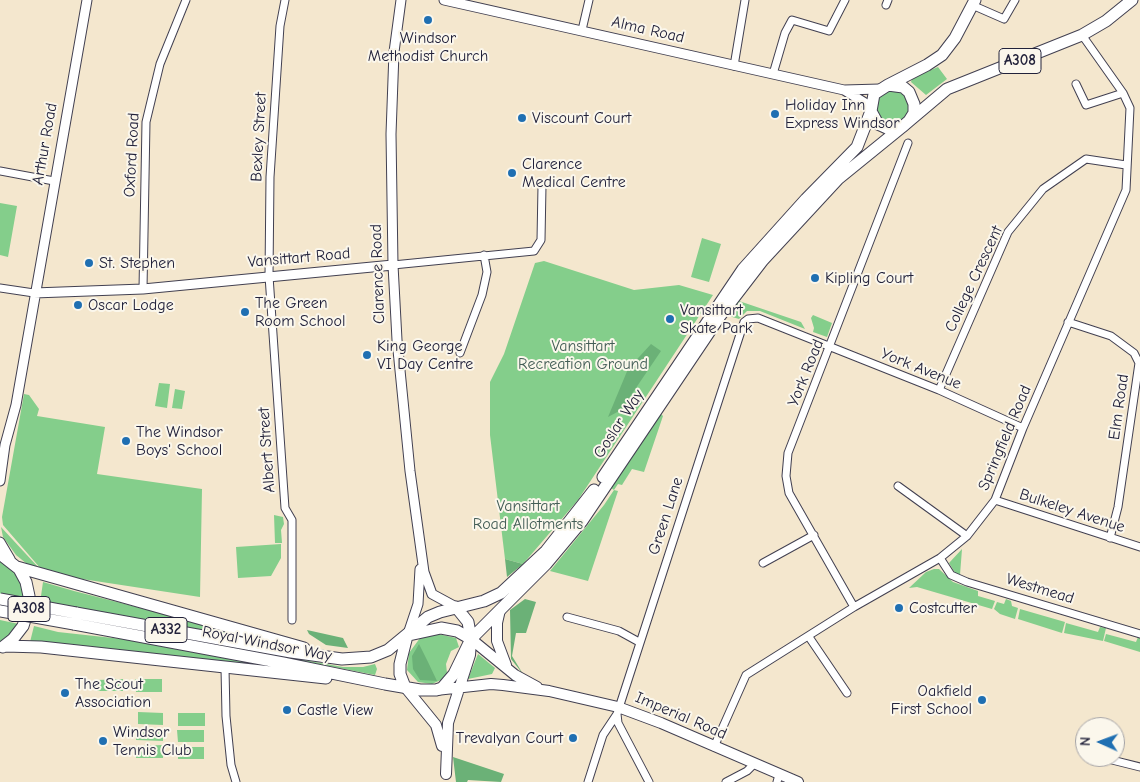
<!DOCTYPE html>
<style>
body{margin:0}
#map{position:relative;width:1140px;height:782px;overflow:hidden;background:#f4e7ce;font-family:"Comic Neue",sans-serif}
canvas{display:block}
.north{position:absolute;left:1075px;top:717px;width:50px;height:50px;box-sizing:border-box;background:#fbf7ec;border:1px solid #a4a2a5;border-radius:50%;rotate:272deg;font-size:14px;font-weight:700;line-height:20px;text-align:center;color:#22223b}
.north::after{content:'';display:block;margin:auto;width:18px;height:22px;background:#1f6fb2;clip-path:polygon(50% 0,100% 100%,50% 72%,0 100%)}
</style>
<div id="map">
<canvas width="1140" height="782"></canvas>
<div class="north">N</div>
</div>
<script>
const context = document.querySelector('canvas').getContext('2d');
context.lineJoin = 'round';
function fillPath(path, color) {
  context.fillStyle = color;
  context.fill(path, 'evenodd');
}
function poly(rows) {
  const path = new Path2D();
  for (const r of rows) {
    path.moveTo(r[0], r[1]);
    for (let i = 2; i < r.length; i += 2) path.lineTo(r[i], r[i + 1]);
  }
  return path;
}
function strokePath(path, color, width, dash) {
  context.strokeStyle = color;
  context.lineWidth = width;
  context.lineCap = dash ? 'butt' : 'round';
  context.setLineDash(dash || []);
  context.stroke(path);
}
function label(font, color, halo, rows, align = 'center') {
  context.font = font + ' "Comic Neue",sans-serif';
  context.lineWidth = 4;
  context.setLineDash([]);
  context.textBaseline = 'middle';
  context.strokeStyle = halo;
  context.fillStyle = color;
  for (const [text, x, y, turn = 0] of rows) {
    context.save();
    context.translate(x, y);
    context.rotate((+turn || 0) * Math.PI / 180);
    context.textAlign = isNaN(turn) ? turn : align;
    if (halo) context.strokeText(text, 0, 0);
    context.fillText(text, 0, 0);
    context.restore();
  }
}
const green = poly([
 [938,67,947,79,926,95,911,82,912,78],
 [891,86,910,98,908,115,899,123,892,124,881,119,877,115,876,96],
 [0,203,17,206,8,257,0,255],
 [702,238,721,244,709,282,691,277],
 [544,261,634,290,679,285,713,295,578,500,523,564,505,559,490,435,490,382,504,354,535,263],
 [739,301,801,322,805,329,760,311,747,311,739,319,729,316],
 [813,315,832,323,827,337,813,332,814,328,811,318],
 [159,383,170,384,167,408,155,406],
 [175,389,185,391,182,409,172,408],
 [24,394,29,395,39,409,37,416,105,427,97,474,202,489,200,597,82,579,41,569,3,525,2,517],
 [661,414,663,416,644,472,632,469,622,485,618,484,614,490,618,491,588,581,550,571,604,505,614,490,611,488],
 [274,515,283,517,284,524,281,530,282,543,275,543],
 [1,527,38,567,27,564,16,555,3,537],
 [281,544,281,558,271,576,238,578,236,547],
 [962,549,960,575,955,573,949,563],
 [0,560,13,570,21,582,25,600,0,596],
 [934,569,939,569,953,582,978,591,978,596,995,601,992,609,917,587,909,588,926,572],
 [43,582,74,591,285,645,40,603],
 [1006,599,1011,601,1012,606,1018,608,1015,619,1000,614,994,609,997,602,1004,604],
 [1020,609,1065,622,1062,633,1018,619],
 [0,620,19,624,8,638,0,643],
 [1066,623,1098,632,1100,627,1106,628,1103,641,1064,633],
 [34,626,58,632,122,639,282,669,30,642],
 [438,634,456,638,459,647,451,651,446,664,447,673,443,679,432,684,418,682,407,670,409,653,420,638],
 [1106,634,1136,642,1138,637,1140,638,1140,652,1104,641],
 [231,647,343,667,363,667,375,664,377,669,375,675],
 [478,654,495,668,492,674,468,679],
 [123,679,123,691,97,691,97,680],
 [135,679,162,679,162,692,136,692],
 [138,712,163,713,163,725,138,724],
 [178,713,205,713,205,726,178,726],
 [136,729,163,730,163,741,136,740],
 [177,730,204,730,204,742,178,742],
 [163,745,163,758,136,758,136,746],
 [178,747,204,747,204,759,178,759]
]);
const forest = poly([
 [651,344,661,351,621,410,608,417,628,369],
 [505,559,523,564,507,577],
 [525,599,536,602,526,633,516,633,512,656,523,674,511,659,510,610],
 [307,630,343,638,348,648,326,645,309,634],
 [419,644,428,662,437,681,420,680,413,669,412,656],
 [453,757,504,774,501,782,468,780,467,782,456,782]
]);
const minor = poly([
 [285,0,280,26,270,177,269,276,285,508,292,520,292,620],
 [886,5,888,0],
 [972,5,1004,19,1015,0],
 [582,30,589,0],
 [734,66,745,0],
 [773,74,785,33,792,20,829,31,845,0],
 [1076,84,1086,105,1123,93],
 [0,171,54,181],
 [393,265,534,251,541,240,542,186],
 [0,288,34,293],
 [143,289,146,122,160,64,186,0],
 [1068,322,1111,336,1134,353,1139,363,1118,507,1110,538],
 [460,353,482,295,487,272,484,255],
 [939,390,1008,232,1043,189,1086,159,1126,165],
 [898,486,967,536],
 [995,500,1140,547],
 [940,558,951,575,967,582,1140,634],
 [763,563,814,535],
 [854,607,789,493,786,476,788,453,908,143],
 [567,617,619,631,639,642],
 [809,637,847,693],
 [225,668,226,716,231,765,236,782],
 [617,714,618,723,649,782],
 [714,747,746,675,854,607,940,558,967,536,995,500,1023,428,1126,190,1130,108,1123,93,1082,35],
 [1108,759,1140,767],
 [588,782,603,735,617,714,744,322,748,319,758,318,939,390,1023,428],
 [726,782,747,771,754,764],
 [777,782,779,775]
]);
const tertiary = poly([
 [401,0,394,52,391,134,393,265,397,340,410,471,424,572,432,594,456,607],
 [444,0,844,90,870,106],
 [844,90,880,89],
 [34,293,143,289,393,265],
 [0,481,5,445,16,405,87,0],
 [0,542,10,559],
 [408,634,418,604,420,569]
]);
const secondary = poly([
 [500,610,497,623,497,641,506,665],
 [471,639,515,675,537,687],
 [405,687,436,725,442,746],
 [436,690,491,684,503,685,549,691,618,707,661,723,798,782],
 [446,774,448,723,470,655,471,641]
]);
const primary = poly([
 [888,85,927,65,942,55,955,38,975,0],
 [909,121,914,113,914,104,909,92,903,87,888,85,874,94,871,111,878,124,889,129,902,127,909,121,947,89,1082,35,1106,21,1132,0],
 [603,477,743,269,806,199,857,147,871,111],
 [0,554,19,569,26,582,29,596,29,607,23,626,13,639,3,647],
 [17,567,304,648],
 [456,607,468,622,471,639],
 [76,613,291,652,342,659,371,657,388,650,428,617,440,612,484,601,501,593,546,551,594,490],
 [74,624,283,663,385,684,420,690,436,690,442,688,454,674,471,639,546,564,582,521,720,316,763,260,838,179,902,127],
 [409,635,441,628,457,631,471,639],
 [5,646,41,647,326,678],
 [405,687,400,674,400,664,407,636]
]);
const primaryBridge = poly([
 [0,599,76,613],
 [0,611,74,624]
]);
const markers = [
 [428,20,5,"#1f6fb2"],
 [775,114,5,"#1f6fb2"],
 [522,118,5,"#1f6fb2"],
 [512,173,5,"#1f6fb2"],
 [89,263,5,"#1f6fb2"],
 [815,278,5,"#1f6fb2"],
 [78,305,5,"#1f6fb2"],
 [245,312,5,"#1f6fb2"],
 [670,319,5,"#1f6fb2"],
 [367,355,5,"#1f6fb2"],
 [126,441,5,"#1f6fb2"],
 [899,608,5,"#1f6fb2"],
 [65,693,5,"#1f6fb2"],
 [982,700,5,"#1f6fb2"],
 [287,710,5,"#1f6fb2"],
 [573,738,5,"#1f6fb2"],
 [103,741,5,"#1f6fb2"]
];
const shields = [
 [1020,61,42],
 [29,609,42],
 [166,630,42]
];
const shieldNames = [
 ["A308",1020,61],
 ["A308",29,609],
 ["A332",166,630]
];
const streetNames = [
 ["Alma Road",648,30,13],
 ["Bexley Street",259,137,-87],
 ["Arthur Road",45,144,-80],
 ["Oxford Road",132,155,-87],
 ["Vansittart Road",299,258,-5],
 ["Clarence Road",378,274,-92],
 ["College Crescent",974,279,-65],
 ["York Avenue",921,369,22],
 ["York Road",806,373,-68],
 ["Elm Road",1119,407,-82],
 ["Goslar Way",619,424,-57],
 ["Springfield Road",1005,438,-67],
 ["Albert Street",267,450,-94],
 ["Bulkeley Avenue",1072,511,18],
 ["Green Lane",666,516,-72],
 ["Westmead",1040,589,17],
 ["Royal Windsor Way",267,644,11],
 ["Imperial Road",681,716,23]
];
const poiNames = [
 ["Windsor",428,38,"center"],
 ["Methodist Church",428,56,"center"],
 ["Holiday Inn",785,105],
 ["Express Windsor",785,123],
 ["Viscount Court",532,118],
 ["Clarence",522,164],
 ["Medical Centre",522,182],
 ["St. Stephen",99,263],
 ["Kipling Court",825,278],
 ["The Green",255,303],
 ["Room School",255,321],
 ["Oscar Lodge",88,305],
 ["Vansittart",680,310],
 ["Skate Park",680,328],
 ["King George",377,346],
 ["VI Day Centre",377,364],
 ["The Windsor",136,432],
 ["Boys' School",136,450],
 ["Costcutter",909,608],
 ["The Scout",75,684],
 ["Association",75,702],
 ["Oakfield",972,691,"right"],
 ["First School",972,709,"right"],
 ["Castle View",297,710],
 ["Windsor",113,732],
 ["Tennis Club",113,750],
 ["Trevalyan Court",563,738,"right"]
];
const parkNames = [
 ["Vansittart",583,346],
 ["Recreation Ground",583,364],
 ["Vansittart",528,506],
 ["Road Allotments",528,524]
];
fillPath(green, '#84ce8b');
fillPath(forest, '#6bb177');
strokePath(minor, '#424051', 9);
strokePath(tertiary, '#424051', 11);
strokePath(secondary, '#424051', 12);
strokePath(primary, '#424051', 13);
strokePath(minor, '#fff', 7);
strokePath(tertiary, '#fff', 9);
strokePath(secondary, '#fff', 10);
strokePath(primary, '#fff', 11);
strokePath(primaryBridge, '#424051', 13, []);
strokePath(primaryBridge, '#fff', 11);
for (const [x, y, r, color] of markers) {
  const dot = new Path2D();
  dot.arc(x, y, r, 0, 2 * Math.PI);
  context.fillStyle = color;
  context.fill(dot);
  strokePath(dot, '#fbf7ec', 2);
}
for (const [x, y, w] of shields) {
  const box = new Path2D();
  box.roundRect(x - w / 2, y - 12.5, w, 25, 4);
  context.fillStyle = '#fbf7ec';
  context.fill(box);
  strokePath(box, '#22223b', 1);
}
label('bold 15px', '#22223b', null, shieldNames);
label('16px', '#22223b', '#fbf7ec', streetNames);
label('16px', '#22223b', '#fbf7ec', poiNames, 'left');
label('16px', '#445e57', '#fbf7ec', parkNames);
</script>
